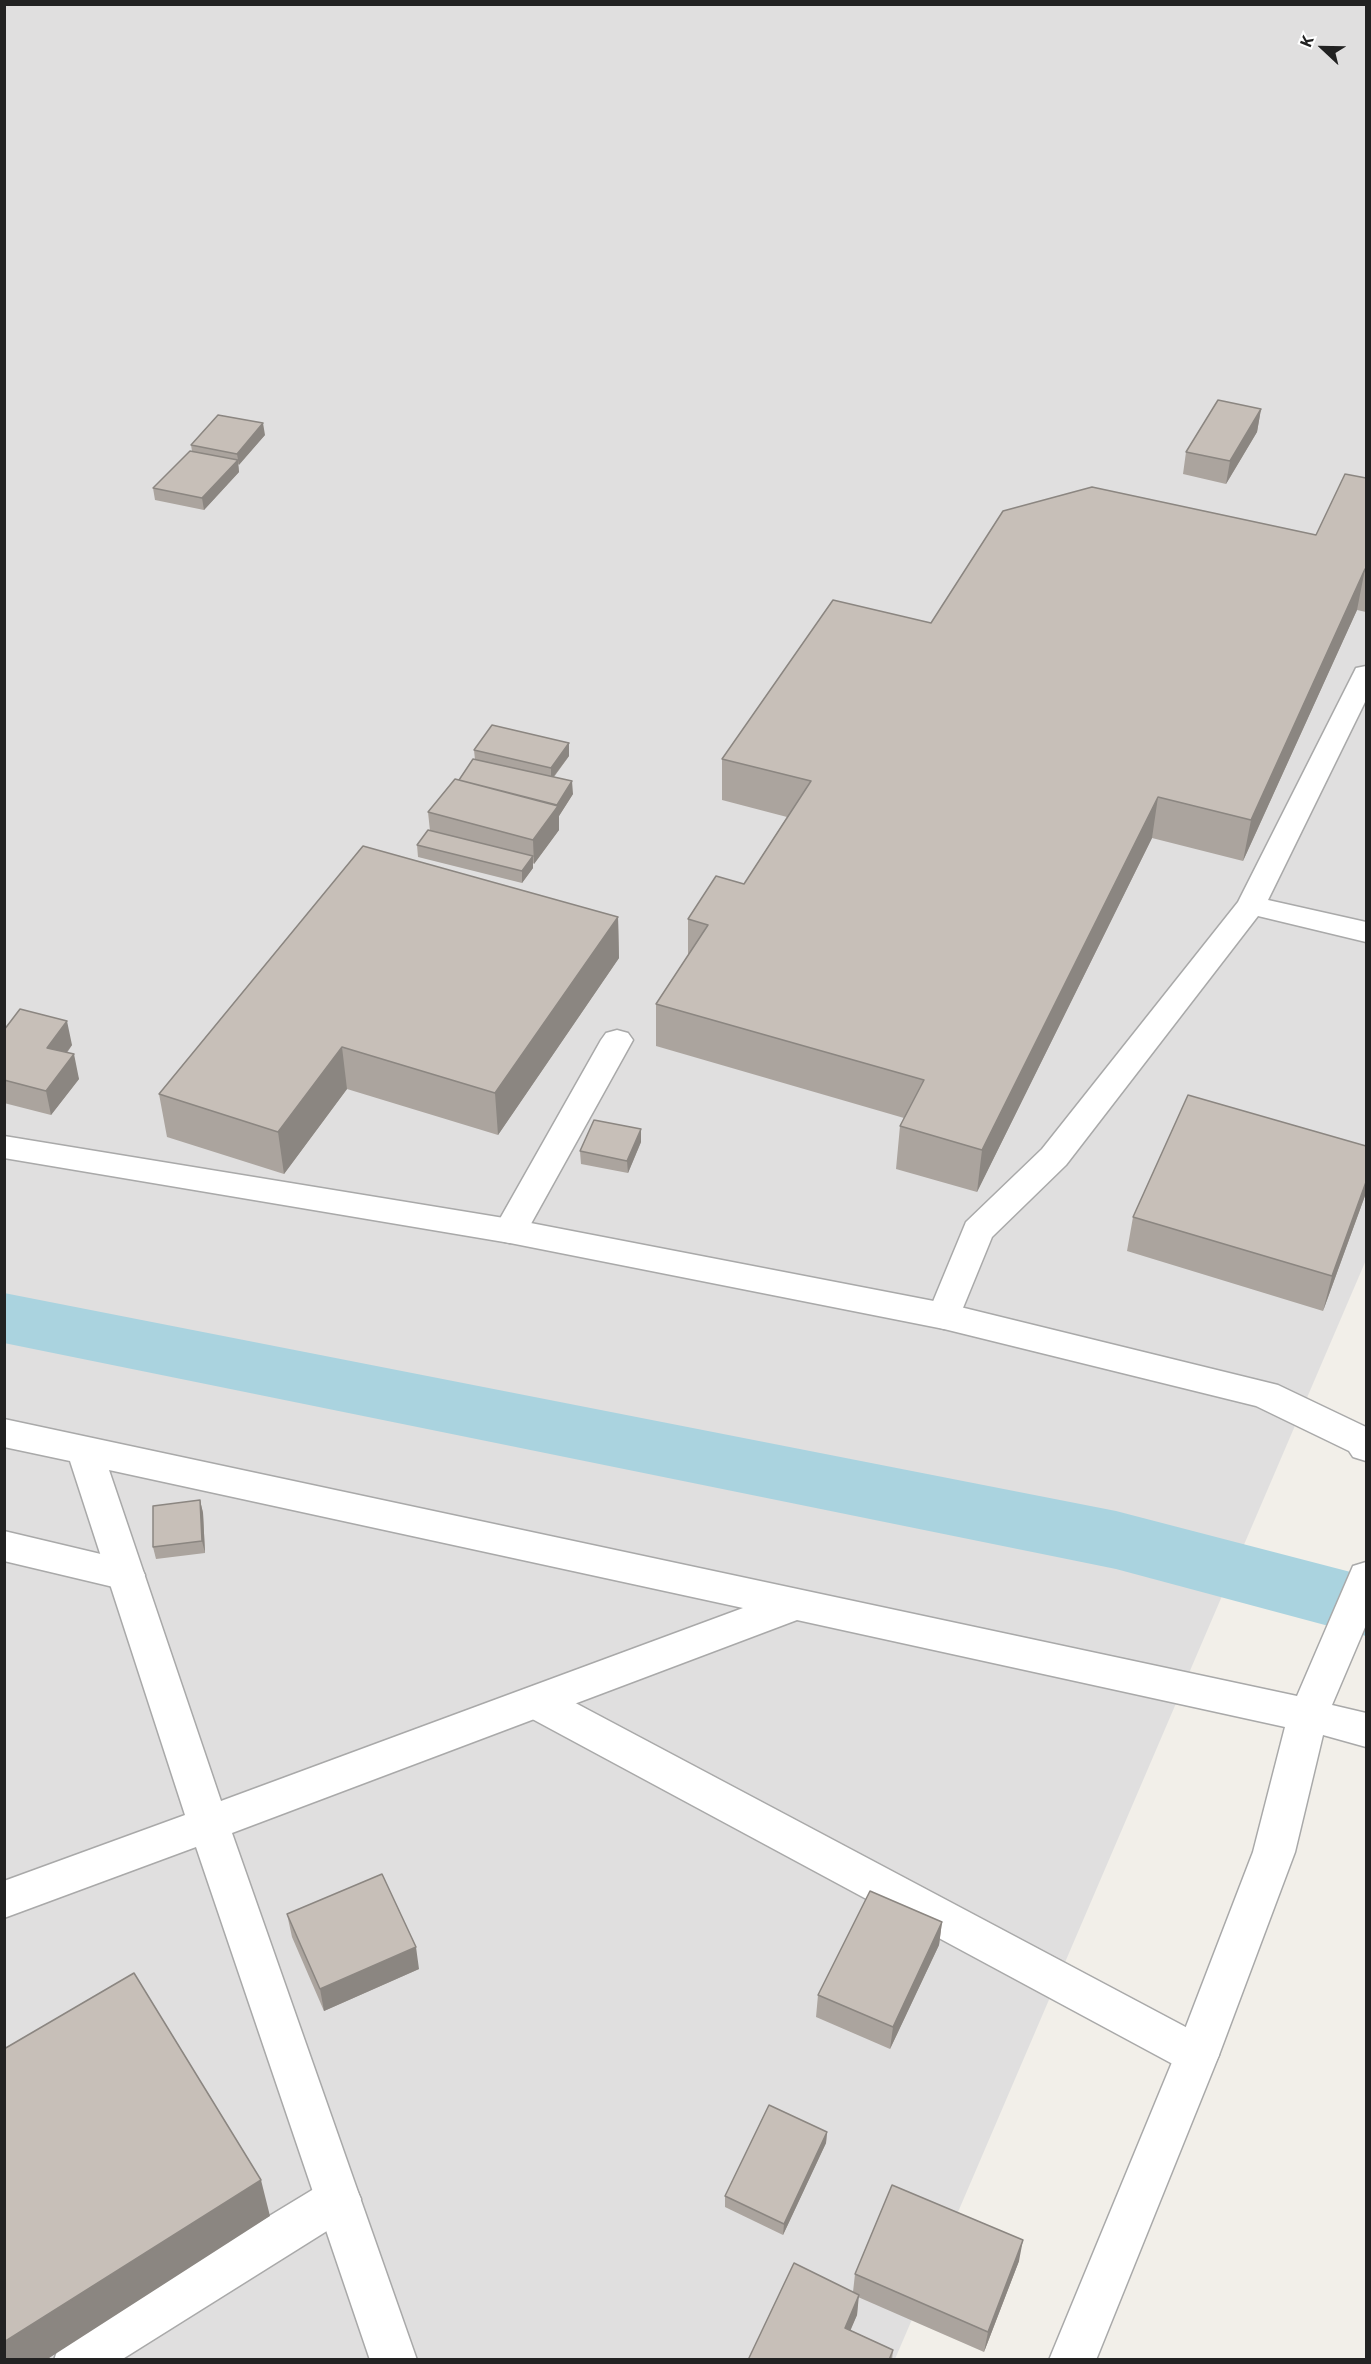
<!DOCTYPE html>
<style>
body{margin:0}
#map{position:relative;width:1371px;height:2364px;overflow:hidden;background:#f2efe9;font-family:"Noto Sans",sans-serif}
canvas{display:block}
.frame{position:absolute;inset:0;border:6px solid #222;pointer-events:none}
.north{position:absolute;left:1293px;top:18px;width:60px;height:60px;-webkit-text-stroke:4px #fff;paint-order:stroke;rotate:292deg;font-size:16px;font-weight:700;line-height:24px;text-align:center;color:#222}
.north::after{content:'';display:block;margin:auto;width:21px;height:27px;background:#222;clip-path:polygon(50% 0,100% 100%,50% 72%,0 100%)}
</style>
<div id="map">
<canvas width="1371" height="2364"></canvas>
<div class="frame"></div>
<div class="north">K</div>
</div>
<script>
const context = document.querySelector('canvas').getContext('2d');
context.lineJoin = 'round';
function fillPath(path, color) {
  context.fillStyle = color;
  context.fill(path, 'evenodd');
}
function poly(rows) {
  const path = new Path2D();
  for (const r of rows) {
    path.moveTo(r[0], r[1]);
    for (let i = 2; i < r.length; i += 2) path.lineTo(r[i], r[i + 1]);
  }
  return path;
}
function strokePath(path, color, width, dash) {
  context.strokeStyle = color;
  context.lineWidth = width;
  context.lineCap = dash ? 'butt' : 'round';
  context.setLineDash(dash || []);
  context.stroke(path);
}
const residential = poly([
 [5,5,1366,5,1366,1260,895,2359,5,2360]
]);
const canal = poly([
 [4,1293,1116,1511,1366,1576,1366,1636,1116,1569,4,1343,4,1293]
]);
const service = poly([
 [1366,666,1366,700,1268,900,1366,922,1366,942,1258,916,1066,1165,992,1237,956,1325,944,1329,932,1325,927,1316,966,1222,1042,1149,1238,902,1353,674,1356,668,1366,666],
 [617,1030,628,1033,633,1040,527,1231,522,1240,510,1243,498,1240,493,1231,601,1040,606,1033,617,1030],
 [4,1531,126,1560,139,1564,145,1575,139,1586,126,1590,4,1561,4,1531],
 [537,1685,551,1690,1212,2041,1219,2055,1212,2069,1197,2075,1182,2069,523,1714,517,1702,523,1690,537,1685],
 [338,2177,354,2184,361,2199,354,2214,121,2360,54,2360,60,2343,322,2184,338,2177]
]);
const minor = poly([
 [4,1136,510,1219,944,1303,1278,1385,1366,1427,1366,1461,1353,1457,1349,1451,1256,1406,944,1329,510,1243,4,1158,4,1136],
 [4,1419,1297,1696,1353,1566,1366,1562,1366,1625,1332,1705,1366,1713,1366,1747,1323,1735,1295,1852,1219,2055,1096,2360,1049,2360,1175,2055,1253,1852,1285,1727,797,1620,232,1833,417,2360,370,2360,196,1847,4,1918,4,1881,185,1815,70,1461,4,1447,4,1419],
 [109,1470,743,1608,221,1801,109,1470]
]);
const wall = poly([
 [1261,409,1257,432,1226,484,1183,474,1186,452],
 [265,435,238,465,239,472,204,510,155,500,153,488,192,451,191,445],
 [1366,478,1366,612,1357,610,1243,861,1152,838,977,1192,896,1169,900,1126,904,1118,656,1046,656,1004,688,956,688,919,744,884,787,817,722,800,722,759,931,623,1316,535],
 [569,743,569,756,554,777,573,794,559,816,559,830,534,864,533,863,533,868,522,883,418,857,417,845,430,831,428,812,459,780,475,760,474,750],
 [618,917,619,958,498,1135,347,1089,284,1174,167,1137,159,1094],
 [4,1030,72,1045,67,1053,79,1079,51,1115,4,1103],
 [641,1142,628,1173,581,1164,580,1151],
 [1366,1146,1366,1193,1323,1311,1127,1251,1133,1217],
 [200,1500,203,1513,205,1553,156,1559,153,1547],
 [287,1914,419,1969,324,2011,292,1937],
 [942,1922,939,1945,890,2049,816,2017,818,1995],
 [827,2132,826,2143,783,2235,725,2207,725,2196],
 [1019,2261,984,2352,858,2297,857,2315,850,2330,893,2350,892,2360,748,2360,853,2292,855,2274]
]);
const shadedWall = poly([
 [1261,409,1257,432,1226,484,1230,461],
 [263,423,265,435,239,465,237,454],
 [238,460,239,472,204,510,202,498],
 [1365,569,1357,610,1243,861,1251,820],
 [569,743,569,756,551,780,551,768],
 [572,781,573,794,559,816,559,830,534,864,533,840],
 [1158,797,1152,838,977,1192,982,1150],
 [533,856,533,868,522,883,522,871],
 [618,917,619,958,498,1135,495,1093],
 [67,1021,72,1045,52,1072,47,1048],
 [342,1047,347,1089,284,1174,278,1132],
 [74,1054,79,1079,51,1115,46,1091],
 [641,1129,641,1142,628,1173,627,1161],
 [1366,1182,1366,1193,1323,1311,1332,1276],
 [200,1500,203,1513,205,1553,202,1541],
 [942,1922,939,1945,890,2049,893,2027],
 [416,1947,419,1969,324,2011,320,1989],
 [827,2132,826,2143,783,2235,784,2224],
 [261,2180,270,2216,46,2360,4,2360,4,2342],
 [1023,2240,1019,2261,984,2352,988,2332],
 [859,2295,857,2315,843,2348,845,2328]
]);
const building = poly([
 [1218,400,1261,409,1230,461,1186,452,1218,400],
 [218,415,263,423,237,454,191,445,218,415],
 [190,451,238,460,202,498,153,488,190,451],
 [1345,474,1366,478,1366,570,1365,569,1251,820,1158,797,982,1150,900,1126,924,1080,656,1004,708,925,688,919,716,876,744,884,811,781,722,759,833,600,931,623,1003,511,1092,487,1316,535,1345,474],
 [492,725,569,743,551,768,474,750,492,725],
 [473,759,572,781,557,805,459,780,473,759],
 [455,779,558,806,533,840,428,812,455,779],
 [428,830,533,856,522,871,417,845,428,830],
 [363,846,618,917,495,1093,342,1047,278,1132,159,1094,363,846],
 [20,1009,67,1021,47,1048,74,1054,46,1091,4,1080,4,1030,20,1009],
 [1188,1095,1366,1146,1366,1182,1332,1276,1133,1217,1188,1095],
 [594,1120,641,1129,627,1161,580,1151,594,1120],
 [200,1500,202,1541,153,1547,153,1506,200,1500],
 [382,1874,416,1947,320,1989,287,1914,382,1874],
 [870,1891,942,1922,893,2027,818,1995,870,1891],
 [134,1973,261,2180,4,2342,4,2049,134,1973],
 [769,2105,827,2132,784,2224,725,2196,769,2105],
 [892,2185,1023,2240,988,2332,855,2274,892,2185],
 [794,2263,859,2295,845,2328,893,2350,889,2360,748,2360,794,2263]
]);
fillPath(residential, '#e0dfdf');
fillPath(canal, '#aad3df');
strokePath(service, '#a9a9a9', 3);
strokePath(minor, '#a9a9a9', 3);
fillPath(service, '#fff');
fillPath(minor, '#fff');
fillPath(wall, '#aba49e');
fillPath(shadedWall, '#8b8681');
fillPath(building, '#c7bfb8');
strokePath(building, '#8b8681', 1.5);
</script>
